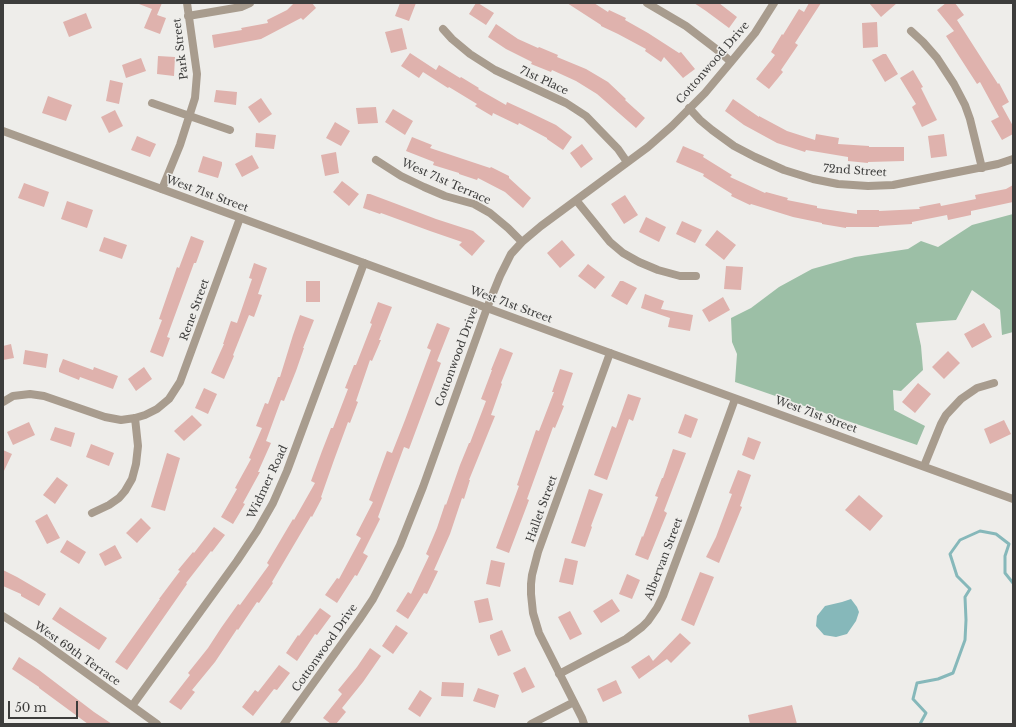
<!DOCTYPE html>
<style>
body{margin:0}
#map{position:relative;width:1016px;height:727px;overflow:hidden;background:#eeedea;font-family:"Libre Baskerville",serif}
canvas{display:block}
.frame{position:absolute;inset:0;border:4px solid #3d3d3c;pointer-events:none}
.scale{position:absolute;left:8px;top:701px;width:70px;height:18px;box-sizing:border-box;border:2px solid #3d3d3c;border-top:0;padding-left:5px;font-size:12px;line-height:14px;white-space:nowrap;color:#3d3d3c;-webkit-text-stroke:3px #eeedea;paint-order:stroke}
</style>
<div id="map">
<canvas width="1016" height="727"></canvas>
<div class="frame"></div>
<div class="scale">50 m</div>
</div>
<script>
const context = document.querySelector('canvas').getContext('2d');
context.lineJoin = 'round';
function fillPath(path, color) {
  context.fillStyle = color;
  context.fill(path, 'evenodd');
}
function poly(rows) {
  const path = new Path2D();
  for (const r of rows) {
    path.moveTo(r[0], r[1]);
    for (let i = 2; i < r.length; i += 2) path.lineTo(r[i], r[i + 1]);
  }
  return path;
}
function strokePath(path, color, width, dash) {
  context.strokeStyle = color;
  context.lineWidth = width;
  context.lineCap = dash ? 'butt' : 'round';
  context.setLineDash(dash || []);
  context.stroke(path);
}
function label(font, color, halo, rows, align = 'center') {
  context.font = font + ' "Libre Baskerville",serif';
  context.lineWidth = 3;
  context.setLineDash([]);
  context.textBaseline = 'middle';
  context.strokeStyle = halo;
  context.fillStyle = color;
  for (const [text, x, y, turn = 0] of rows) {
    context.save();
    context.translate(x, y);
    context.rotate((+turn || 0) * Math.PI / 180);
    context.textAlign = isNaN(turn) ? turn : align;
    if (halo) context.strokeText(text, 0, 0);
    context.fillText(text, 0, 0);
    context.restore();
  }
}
const forest = poly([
 [1013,214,1013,332,1002,335,1000,310,972,290,956,320,916,323,921,346,923,370,901,391,893,390,894,410,925,426,917,445,735,382,737,354,732,342,731,318,751,308,779,287,812,269,855,257,908,249,921,241,938,247,972,225]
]);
const water = poly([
 [851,599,857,607,859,612,856,621,847,634,836,637,824,635,816,626,817,616,825,606,842,602]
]);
const stream = poly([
 [920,724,926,713,913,699,917,683,938,679,953,673,965,640,966,620,965,597,970,589,957,576,950,554,960,540,980,531,996,534,1009,544,1005,556,1005,573,1013,583]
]);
const building = poly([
 [139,3,162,3,157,15,166,18,160,34,144,28,152,9,139,4],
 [294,3,312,3,316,8,303,20,301,18,261,39,214,48,212,35,242,30,241,28,268,23,267,20,287,10],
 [400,3,416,3,409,21,395,16],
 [476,3,478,3,494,13,486,25,469,14],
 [567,3,594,3,608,12,609,10,626,18,625,20,648,33,679,53,681,52,695,69,683,78,664,57,661,62,645,51,646,49,618,34,601,26,601,25],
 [694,3,719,3,737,17,729,28,706,11],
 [809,3,821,3,795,43,798,45,781,70,783,72,769,89,756,79,775,55,771,52,782,34,783,35,799,9,804,12],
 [869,3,897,3,881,17],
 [946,3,955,3,964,15,957,20,998,84,999,83,1009,102,1002,106,1013,126,1013,134,1002,140,991,121,999,117,980,82,977,84,946,36,954,31,937,10],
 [86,13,92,28,69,37,63,22],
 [877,22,878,47,863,48,862,23],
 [496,24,518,39,538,48,539,47,558,55,557,57,586,69,608,82,626,99,625,100,645,118,636,128,597,94,576,81,552,70,551,72,531,64,532,62,506,49,488,37],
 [402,28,407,49,391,53,385,32],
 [410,53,436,70,439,65,460,78,461,77,479,88,478,89,506,105,507,102,531,113,556,125,572,137,563,150,547,139,547,138,519,123,518,125,493,113,492,116,475,106,477,104,449,87,448,88,423,72,419,78,401,66],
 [883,54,886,54,898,74,885,82,872,60],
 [158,56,175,57,174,76,157,74],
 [141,58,146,71,126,78,122,65],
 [913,70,923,87,921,88,937,120,922,127,912,107,916,104,900,78],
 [110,80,123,83,119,104,106,101],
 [216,90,237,92,236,105,214,102],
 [48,96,72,105,66,121,42,113],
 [261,98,272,114,259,123,248,107],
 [733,99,759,117,759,116,787,131,815,140,816,134,839,138,838,144,869,146,869,147,904,147,904,161,868,162,868,163,848,161,848,157,806,150,805,152,777,143,744,125,725,111],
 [376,107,378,123,358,124,356,108],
 [393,109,413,121,405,135,385,122],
 [115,110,123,126,109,133,101,117],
 [335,122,350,131,341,146,326,138],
 [256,133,276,135,274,149,255,147],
 [944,134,947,156,931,158,928,136],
 [137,136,156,144,150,157,131,150],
 [412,137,432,145,430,148,490,168,491,167,509,176,509,178,531,198,523,208,505,192,478,178,477,180,459,174,459,173,433,165,434,162,406,151],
 [582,144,593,159,581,168,570,153],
 [683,146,704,155,703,157,732,175,730,177,765,193,766,192,788,198,787,200,817,206,817,208,857,214,857,210,879,210,879,211,920,209,919,207,940,203,941,206,976,199,975,195,1006,189,1013,185,1013,202,971,211,971,215,948,220,947,215,912,222,912,224,879,226,879,227,846,227,846,228,822,224,822,223,793,217,751,204,750,205,731,196,732,194,703,176,704,174,676,162],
 [336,152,339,173,325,176,321,155],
 [252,155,259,168,242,177,235,164],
 [203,156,222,162,222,165,218,178,198,172],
 [342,181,359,194,349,206,333,192],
 [24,183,49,192,44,207,18,198],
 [367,194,370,194,394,203,436,219,473,231,485,241,472,256,459,245,462,242,430,231,381,213,380,214,363,208],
 [625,195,638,215,624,224,611,204],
 [67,201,93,210,87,228,61,219],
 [646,217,666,227,659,242,639,232],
 [682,221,702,230,695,243,676,234],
 [717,230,736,245,724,260,705,245],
 [191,236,204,241,196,263,194,263,167,337,170,338,163,357,150,352,162,320,159,319,177,267,179,268],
 [104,237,127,245,122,259,99,251],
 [562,240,575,255,560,268,547,253],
 [254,263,267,268,258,294,262,295,254,317,249,315,233,355,234,356,224,379,211,373,224,344,223,344,231,321,237,323,252,279,249,278],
 [588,264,605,277,595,289,578,276],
 [726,266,743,267,741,290,724,289],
 [306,281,320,281,320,302,306,302],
 [620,281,623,281,637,288,627,305,611,296],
 [645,294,664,301,661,309,693,315,690,331,668,327,670,318,641,308],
 [723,297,730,310,709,322,702,310],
 [378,302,392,307,379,340,381,340,372,361,370,360,356,401,358,402,350,423,348,422,334,460,321,497,322,498,312,517,311,516,272,582,273,583,259,603,257,602,238,630,237,629,215,662,192,690,195,692,181,710,169,702,190,675,188,673,208,648,221,628,238,604,240,605,269,565,267,563,293,519,294,520,315,483,311,481,322,451,331,428,333,428,348,389,345,388,354,365,356,365,372,324,370,323],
 [300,315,314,320,303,348,304,348,296,371,284,401,281,400,266,441,271,443,258,472,260,472,243,503,245,504,233,524,221,517,237,489,235,488,251,459,249,458,262,428,256,426,265,403,268,404,278,377,280,377,293,335],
 [437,323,450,328,437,361,441,363,409,449,404,447,378,517,380,519,363,553,368,556,357,576,355,575,337,603,325,595,337,578,339,579,361,538,356,535,373,502,369,500,387,451,392,453,405,420,431,350,427,348],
 [984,323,992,337,972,348,964,334],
 [11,344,14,358,3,360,3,346],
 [500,348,513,353,501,383,502,384,491,415,495,416,469,480,470,480,464,499,462,498,450,534,434,570,438,571,427,594,424,593,408,619,396,611,408,592,411,594,429,556,426,554,437,528,445,504,446,505,460,465,469,443,470,443,486,401,481,399,492,370,491,370],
 [25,350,48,354,46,368,23,364],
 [948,351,960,363,944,379,932,367],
 [63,359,93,370,94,367,118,376,113,389,80,377,79,380,59,372,59,369],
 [144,367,152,379,136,391,128,379],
 [560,369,573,373,562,405,564,406,555,428,553,427,527,499,529,500,509,553,496,548,519,486,517,485,536,430,539,431,554,392,552,392],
 [918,383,931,394,915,413,902,402],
 [204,388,217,394,208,414,195,408],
 [628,394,641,398,633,421,629,419,607,480,594,475,612,426,616,428],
 [685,414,698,419,691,438,678,433],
 [192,415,202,425,184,441,174,431],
 [1004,420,1011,434,990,444,984,429],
 [29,422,35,435,13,445,7,432],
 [55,427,75,433,71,447,50,440],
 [748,437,761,442,754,460,742,455],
 [91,444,114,453,109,466,86,457],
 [673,449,686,453,664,511,667,513,648,560,635,555,642,536,643,537,658,497,655,496,662,478,663,478],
 [3,450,12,454,3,473],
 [167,453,180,458,165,511,151,507],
 [738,470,751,475,740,506,742,507,719,563,706,557,716,537,732,494,729,493],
 [57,477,68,485,55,504,43,495],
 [589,489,603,494,591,526,592,527,585,547,571,543],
 [859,495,883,516,870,531,845,510],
 [47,514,60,538,47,544,35,521],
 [141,518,151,528,137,543,126,533],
 [214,527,225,535,212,552,211,551,186,583,187,584,127,670,115,662,160,599,159,599,180,571,178,570,193,552,194,553],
 [67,540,86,552,79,564,60,552],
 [115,545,122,558,105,566,99,554],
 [565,558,578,561,573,585,559,582],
 [491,560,505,563,500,587,486,584],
 [3,570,17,577,46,594,39,606,21,596,21,594,3,586],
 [700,572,714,577,694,626,681,620],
 [627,574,640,580,632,599,619,594],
 [488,598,493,620,479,623,474,601],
 [612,599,620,611,601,623,593,611],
 [60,607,107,638,99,650,52,619],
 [320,608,331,616,317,635,315,634,297,661,286,653,298,635,299,636],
 [570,611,582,634,570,640,558,617],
 [396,625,408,633,393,654,382,646],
 [502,630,511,651,498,656,490,638,490,635],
 [680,633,691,643,671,663,667,659,639,679,631,667,649,655,653,661],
 [370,648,381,656,363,682,342,708,346,712,336,724,331,724,323,718,342,694,338,690,357,667],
 [19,657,39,670,94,712,112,724,88,724,39,688,39,687,12,669],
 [279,665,290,673,277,690,274,689,253,716,242,707,255,690,258,692],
 [525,667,535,687,522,693,513,673],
 [616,680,622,693,603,702,597,689],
 [442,682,464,683,463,697,441,696],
 [478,688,499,695,495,708,473,701],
 [420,690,432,698,420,717,408,709],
 [792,705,797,724,750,724,748,715]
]);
const minor = poly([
 [647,3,686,26,720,52,731,62],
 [188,16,241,7,250,3],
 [443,29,452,39,470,54,495,70,566,103,586,116,618,149,627,162],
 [911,31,923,42,937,58,954,84,965,105,970,119,982,168],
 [152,103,230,130],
 [689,108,700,120,712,130,734,146,755,157,784,170,813,179,838,184,868,186,893,185,998,164,1013,159],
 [376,160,401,176,424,187,445,196,474,204,490,213,508,228,522,242],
 [162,189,180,145,195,98,197,74,187,3],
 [576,200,610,242,623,253,639,262,658,270,680,276,696,276],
 [3,402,13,396,30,394,44,396,105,417,121,420,135,418,145,415,157,409,169,399,180,382,240,218],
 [924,466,941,424,946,415,961,399,977,388,994,383],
 [92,513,109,505,119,498,125,491,132,479,136,464,138,446,135,418],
 [3,616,39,639,157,724],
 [559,674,626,639,642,627,648,621,657,608,663,596,692,518,735,399],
 [132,706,237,561,257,531,273,503,287,471,364,263],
 [284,724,359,620,373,599,385,576,400,545,423,487,487,308,500,276,511,254,522,242,541,226,648,147,672,126,705,93,731,62,755,33,774,3],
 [531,724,574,702],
 [584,724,582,718,539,633,533,613,531,594,531,584,532,575,538,552,610,353]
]);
const tertiary = poly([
 [3,131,610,353,1013,499]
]);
const streetNames = [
 ["Park Street",181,49,-97],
 ["Cottonwood Drive",713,63,-49],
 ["71st Place",544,81,25],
 ["72nd Street",855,171,4],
 ["West 71st Terrace",446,182,24],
 ["West 71st Street",207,194,20],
 ["West 71st Street",511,305,20],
 ["Rene Street",195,310,-70],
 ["Cottonwood Drive",457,357,-70],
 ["West 71st Street",816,415,20],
 ["Widmer Road",268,482,-65],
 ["Hallet Street",542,509,-70],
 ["Albervan Street",664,559,-69],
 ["Cottonwood Drive",325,648,-55],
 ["West 69th Terrace",77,654,35]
];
fillPath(forest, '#9cbfa6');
fillPath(water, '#86b8ba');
strokePath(stream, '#86b8ba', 3);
fillPath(building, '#dfb2ad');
strokePath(minor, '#a89c8e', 8);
strokePath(tertiary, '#a89c8e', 8);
label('11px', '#3d3d3c', '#eeedea', streetNames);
</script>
